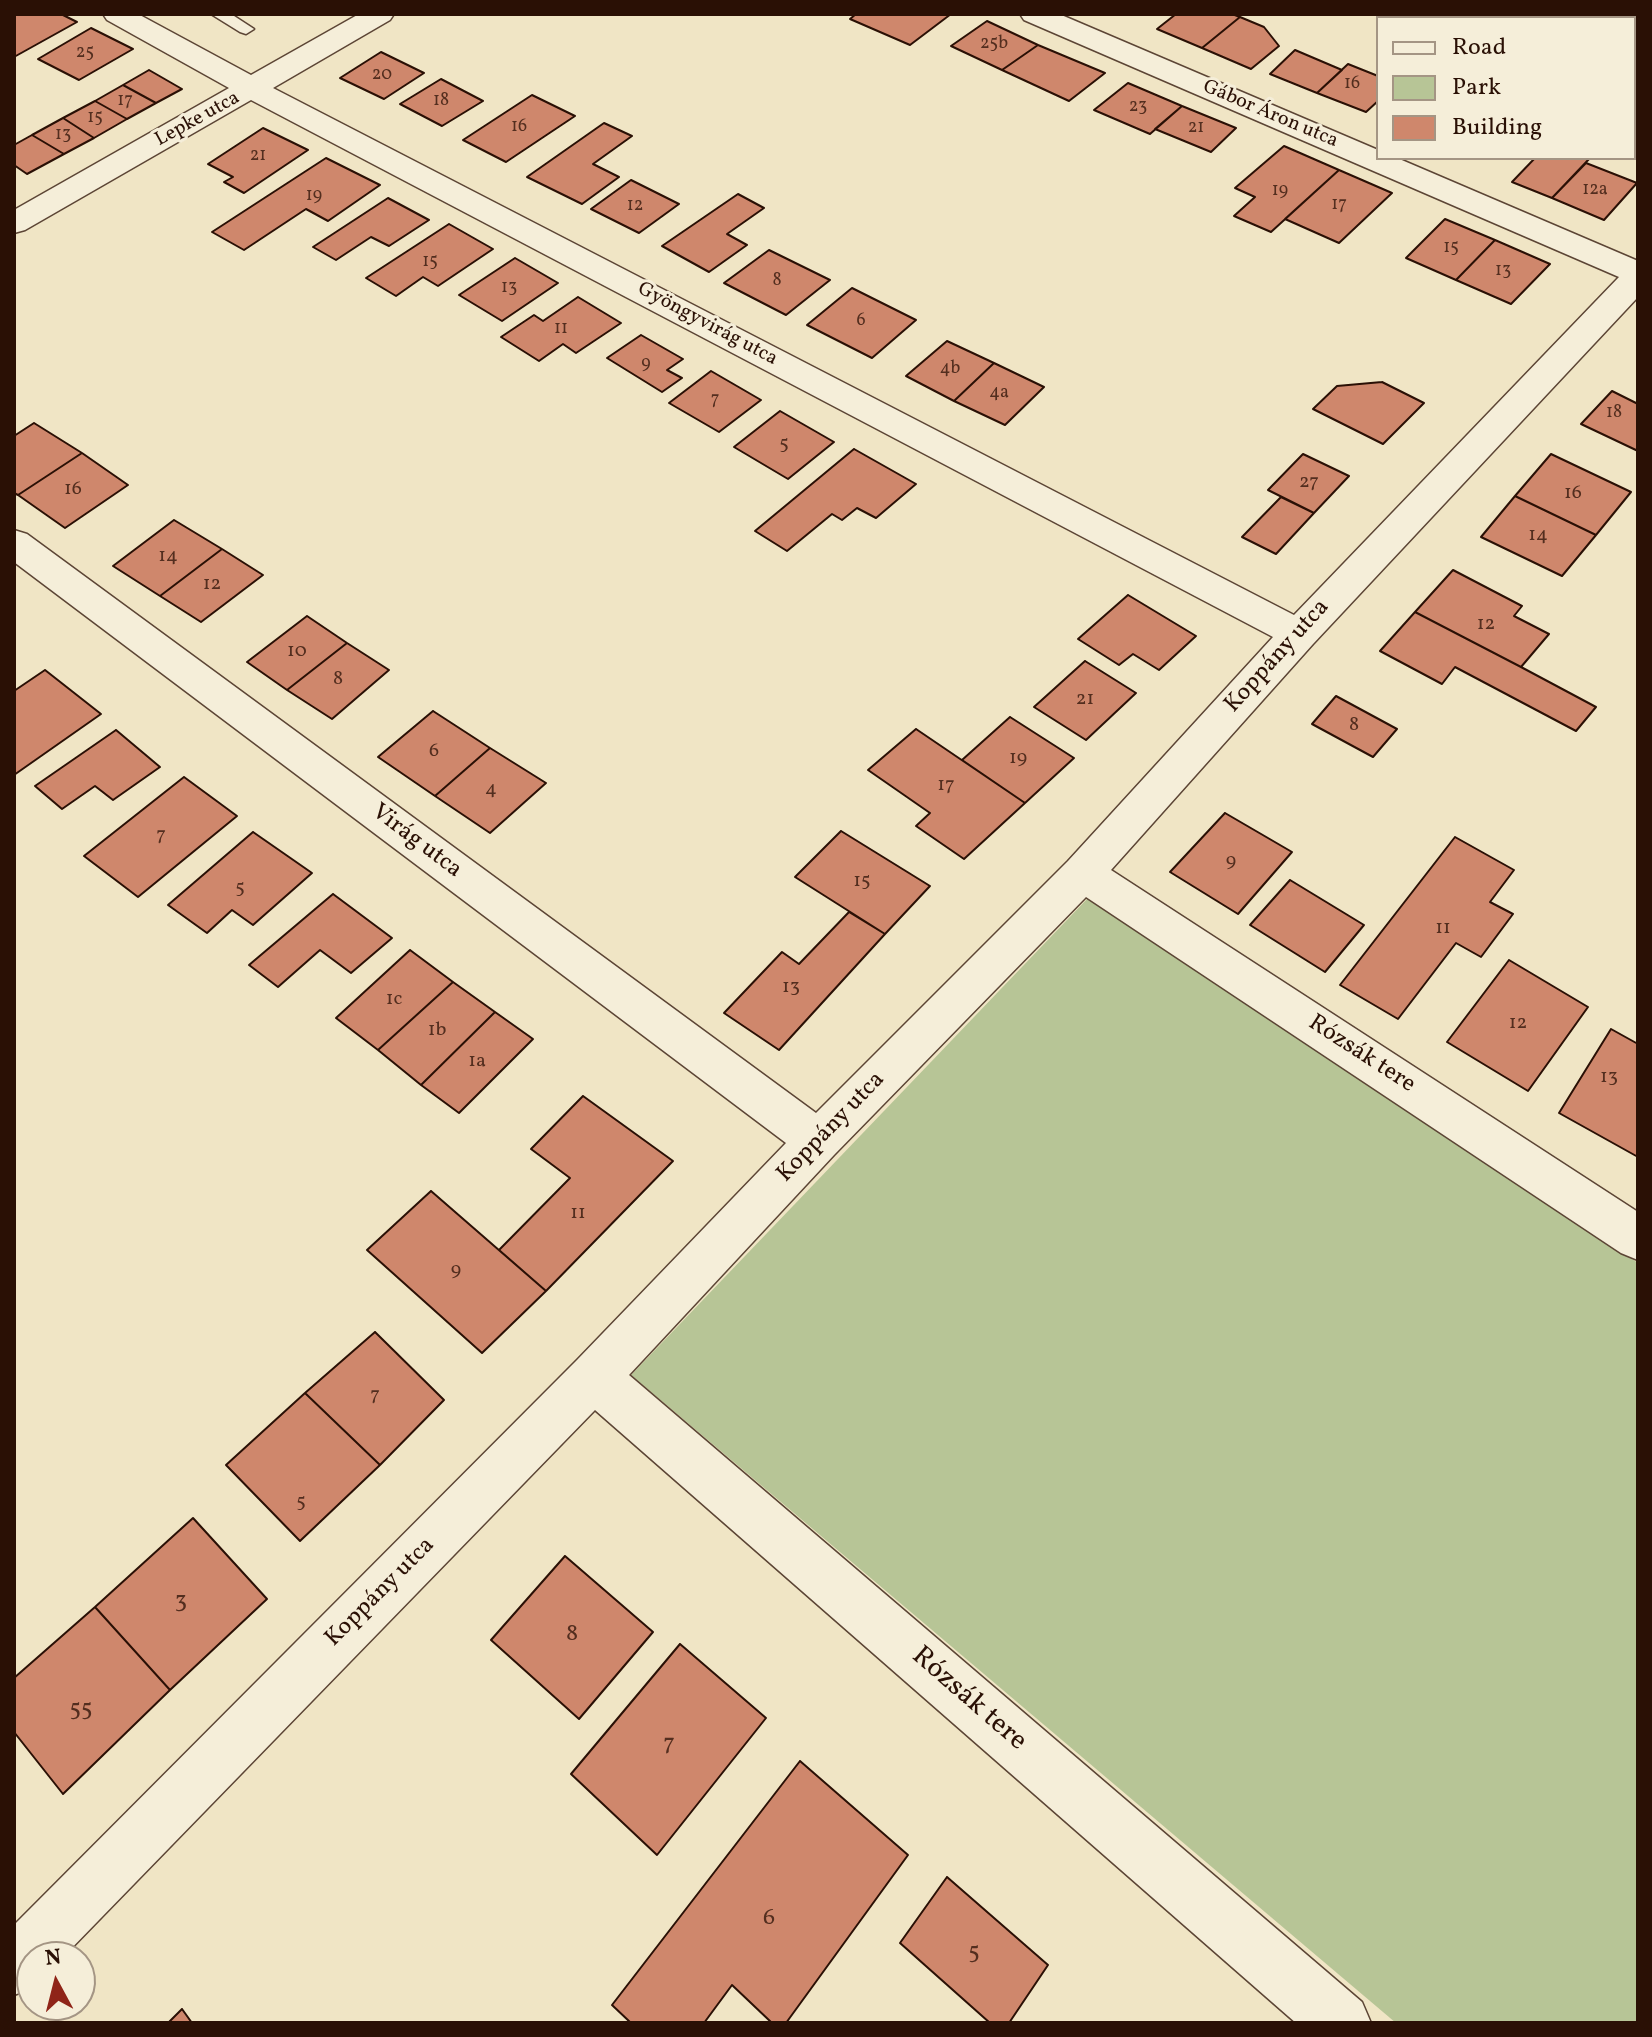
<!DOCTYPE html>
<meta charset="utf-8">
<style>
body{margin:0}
#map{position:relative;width:1652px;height:2037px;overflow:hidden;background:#f0e5c5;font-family:Vollkorn,serif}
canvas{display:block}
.frame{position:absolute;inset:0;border:16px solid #2a1005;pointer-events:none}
.legend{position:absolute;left:1376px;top:16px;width:260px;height:144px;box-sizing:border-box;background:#f5eed9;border:2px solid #a49584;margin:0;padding:10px 14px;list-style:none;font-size:24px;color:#2a1005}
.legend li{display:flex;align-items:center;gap:16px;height:40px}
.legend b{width:40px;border:2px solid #a49584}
.north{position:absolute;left:16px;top:1941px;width:80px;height:80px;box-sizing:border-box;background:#f5eed9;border:2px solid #a49584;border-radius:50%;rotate:353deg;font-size:22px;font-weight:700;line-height:32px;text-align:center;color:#2a1005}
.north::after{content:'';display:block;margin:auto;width:28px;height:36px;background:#8f2418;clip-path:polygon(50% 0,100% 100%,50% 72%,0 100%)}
</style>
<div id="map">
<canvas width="1652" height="2037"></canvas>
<div class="frame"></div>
<ul class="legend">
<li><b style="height:10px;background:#f5eed9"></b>Road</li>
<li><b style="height:22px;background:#b7c596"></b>Park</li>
<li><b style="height:22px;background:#cf876c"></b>Building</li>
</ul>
<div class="north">N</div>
</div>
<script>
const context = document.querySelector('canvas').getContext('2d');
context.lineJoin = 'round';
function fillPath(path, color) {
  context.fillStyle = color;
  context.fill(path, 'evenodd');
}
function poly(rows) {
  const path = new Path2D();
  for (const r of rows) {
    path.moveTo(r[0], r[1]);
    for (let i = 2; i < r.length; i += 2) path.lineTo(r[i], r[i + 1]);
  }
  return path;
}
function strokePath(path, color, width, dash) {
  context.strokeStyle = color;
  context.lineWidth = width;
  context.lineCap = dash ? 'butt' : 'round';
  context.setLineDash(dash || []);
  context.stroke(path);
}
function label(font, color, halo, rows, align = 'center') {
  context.font = font + ' Vollkorn,serif';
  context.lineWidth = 6;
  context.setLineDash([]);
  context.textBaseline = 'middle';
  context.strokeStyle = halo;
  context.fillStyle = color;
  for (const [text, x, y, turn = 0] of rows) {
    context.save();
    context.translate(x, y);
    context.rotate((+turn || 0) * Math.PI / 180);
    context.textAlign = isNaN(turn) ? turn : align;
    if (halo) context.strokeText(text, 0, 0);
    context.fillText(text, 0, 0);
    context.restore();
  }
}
const green = poly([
 [1089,897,1638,1263,1638,2023,1396,2023,631,1375]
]);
const building = poly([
 [61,14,77,22,14,57,14,15,61,14],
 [856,14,951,14,910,45,850,19,856,14],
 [1176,14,1232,14,1240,17,1202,48,1157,29,1176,14],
 [1240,17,1264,27,1279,46,1251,69,1202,48,1240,17],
 [987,21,1038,45,1002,70,951,46,987,21],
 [91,28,133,49,79,80,38,59,91,28],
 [1038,45,1105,73,1069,101,1002,70,1038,45],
 [1295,50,1342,70,1317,93,1270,74,1295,50],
 [381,52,424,73,384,99,340,78,381,52],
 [1348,64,1378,76,1378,101,1366,112,1317,93,1348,64],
 [149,70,182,89,156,103,123,85,149,70],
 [441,79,483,101,442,126,400,104,441,79],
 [1128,83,1182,106,1150,134,1094,110,1128,83],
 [123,85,156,103,127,119,95,101,123,85],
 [532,95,575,116,506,162,463,140,532,95],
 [95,101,127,119,94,138,63,118,95,101],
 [1182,106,1236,128,1211,152,1155,129,1182,106],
 [63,118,94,138,64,154,32,135,63,118],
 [604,123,632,136,593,164,619,177,582,204,527,177,604,123],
 [263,128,308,150,244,193,224,182,233,177,208,164,263,128],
 [32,135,64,154,27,174,14,165,14,145,32,135],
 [1284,146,1339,170,1271,232,1234,216,1255,197,1235,188,1284,146],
 [326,158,380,185,328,221,306,209,244,250,212,232,326,158],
 [1535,158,1590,158,1552,198,1512,182,1535,158],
 [1586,163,1637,183,1604,220,1552,198,1586,163],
 [1339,170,1392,193,1339,243,1285,219,1339,170],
 [631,180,679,204,639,233,591,209,631,180],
 [738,194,764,208,727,234,747,245,709,272,662,246,738,194],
 [388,198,429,220,389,246,371,237,336,260,313,247,388,198],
 [1445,219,1495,240,1456,280,1406,258,1445,219],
 [449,224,493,249,438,286,423,277,396,296,366,278,449,224],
 [1495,240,1550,264,1511,304,1456,280,1495,240],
 [769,250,830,280,786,315,724,283,769,250],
 [515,258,558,283,502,321,459,295,515,258],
 [852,288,916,320,872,358,807,325,852,288],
 [578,297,621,323,576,353,563,344,539,361,501,337,534,315,543,321,578,297],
 [641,335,683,359,667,370,682,378,662,392,607,358,641,335],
 [947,341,994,363,954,401,906,376,947,341],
 [994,363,1044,387,1005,425,954,401,994,363],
 [711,371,761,400,719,432,669,403,711,371],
 [1382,382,1424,403,1383,444,1313,409,1337,386,1382,382],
 [1612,391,1638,404,1638,451,1581,424,1612,391],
 [780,411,834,442,788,479,734,447,780,411],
 [34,423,82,453,18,495,14,493,14,436,34,423],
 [854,449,916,484,876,518,857,508,842,520,832,514,787,551,755,531,854,449],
 [82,453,128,485,65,528,18,495,82,453],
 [1303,454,1349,476,1314,513,1268,490,1303,454],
 [1551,454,1631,492,1596,535,1515,496,1551,454],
 [1515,496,1596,535,1562,576,1481,537,1515,496],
 [1281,497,1314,513,1276,554,1242,537,1281,497],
 [174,520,222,549,160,596,113,566,174,520],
 [222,549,263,575,201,622,160,596,222,549],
 [1453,570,1522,606,1514,616,1549,634,1521,667,1415,612,1453,570],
 [1128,595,1196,636,1159,670,1133,654,1119,665,1078,639,1128,595],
 [1415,612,1521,667,1596,707,1576,731,1455,667,1442,684,1380,651,1415,612],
 [307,616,347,643,287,690,247,662,307,616],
 [347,643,389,670,332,719,287,690,347,643],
 [1085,661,1136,693,1086,740,1034,707,1085,661],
 [45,670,101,714,14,775,14,691,45,670],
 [1336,696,1397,729,1373,757,1312,724,1336,696],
 [433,711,490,748,435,796,378,757,433,711],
 [1010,717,1074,758,1025,803,962,760,1010,717],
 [916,729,1025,803,964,859,916,826,930,813,868,770,916,729],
 [116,730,160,767,113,800,95,786,62,809,35,786,116,730],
 [490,748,546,783,490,833,435,796,490,748],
 [184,777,237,816,138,897,84,856,184,777],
 [1225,813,1292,852,1238,914,1170,872,1225,813],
 [841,831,930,886,885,934,795,877,841,831],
 [253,832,312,873,253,925,232,910,207,933,168,905,253,832],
 [1455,837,1514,870,1490,902,1513,914,1481,957,1456,943,1398,1019,1340,985,1455,837],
 [1290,880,1364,925,1325,972,1250,925,1290,880],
 [333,894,392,938,351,973,320,950,278,987,249,965,333,894],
 [849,912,885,934,779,1050,724,1013,782,952,799,964,849,912],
 [410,950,453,982,378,1050,336,1018,410,950],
 [1509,960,1588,1007,1528,1091,1447,1042,1509,960],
 [453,982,495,1012,421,1085,378,1050,453,982],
 [495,1012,533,1039,459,1113,421,1085,495,1012],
 [1611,1029,1638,1044,1638,1157,1559,1113,1611,1029],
 [583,1096,673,1161,546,1291,499,1250,570,1178,531,1149,583,1096],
 [431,1191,546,1291,482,1353,367,1250,431,1191],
 [375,1332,444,1400,380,1465,305,1393,375,1332],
 [305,1393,380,1465,300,1541,226,1465,305,1393],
 [193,1518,267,1599,170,1690,95,1607,193,1518],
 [565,1556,653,1632,579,1719,491,1640,565,1556],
 [95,1607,170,1690,63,1794,14,1732,14,1678,95,1607],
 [680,1644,766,1718,657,1855,571,1774,680,1644],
 [800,1761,908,1855,786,2023,772,2023,732,1985,704,2023,631,2023,612,2005,800,1761],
 [947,1877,1048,1965,1009,2023,990,2023,900,1943,947,1877],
 [182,2009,192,2023,168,2023,182,2009]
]);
const service = poly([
 [211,14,231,14,254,29,246,34,240,32,211,14]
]);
const minor = poly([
 [103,14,138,14,251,75,359,14,394,14,390,20,273,88,1294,615,1619,277,1024,20,1020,14,1059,14,1378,150,1378,158,1397,158,1638,261,1638,297,1313,644,1111,870,1638,1212,1638,1260,1621,1253,1086,897,834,1155,629,1375,1362,2002,1371,2023,1296,2023,595,1410,63,1957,32,1957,32,1988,14,1995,14,1925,577,1360,786,1143,14,562,14,530,27,534,816,1113,1068,861,1273,637,251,100,25,230,14,233,14,210,229,88,107,20,103,14]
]);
const farNumbernames = [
 ["25b",994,45],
 ["25",85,54],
 ["20",382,76],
 ["16",1352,85],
 ["17",125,102],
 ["18",441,102],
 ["23",1138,108],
 ["15",95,119],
 ["16",519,128],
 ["21",1196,129],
 ["13",63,136],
 ["21",258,157],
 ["12a",1595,191],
 ["19",1280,192],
 ["19",314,197],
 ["17",1339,206],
 ["12",635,207],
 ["15",1451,249],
 ["15",430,263],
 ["13",1503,272],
 ["8",777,282],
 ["13",509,289],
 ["6",861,322],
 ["11",561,330],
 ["9",646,365],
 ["4b",950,370],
 ["4a",999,394],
 ["7",715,401],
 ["18",1614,414]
];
const farStreetnames = [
 ["Gábor Áron utca",1270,115,23],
 ["Lepke utca",198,120,-29],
 ["Gyöngyvirág utca",707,325,28]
];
const numberNames = [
 ["5",784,445],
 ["27",1309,483],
 ["16",73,490],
 ["16",1573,494],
 ["14",1538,536],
 ["14",168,557],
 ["12",212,585],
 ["12",1486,625],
 ["10",297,652],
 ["8",338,680],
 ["21",1085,700],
 ["8",1354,726],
 ["6",434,752],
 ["19",1018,759],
 ["17",946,786],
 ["4",491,790],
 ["7",161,836],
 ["9",1231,862],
 ["15",862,882],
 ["5",240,889],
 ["11",1443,929],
 ["13",791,988],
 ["1c",394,1000],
 ["12",1518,1024],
 ["1b",437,1031],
 ["1a",477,1062],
 ["13",1609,1078],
 ["11",578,1214],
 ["9",456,1271],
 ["7",375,1396],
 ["5",301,1503]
];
const streetNames = [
 ["Koppány utca",1278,657,-48],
 ["Virág utca",416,842,37],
 ["Rózsák tere",1361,1055,33],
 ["Koppány utca",832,1128,-46],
 ["Koppány utca",381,1593,-45]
];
const nearNumbernames = [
 ["3",181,1603],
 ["8",572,1636],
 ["55",81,1711],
 ["7",669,1746],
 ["6",769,1920],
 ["5",974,1954]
];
const nearStreetnames = [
 ["Rózsák tere",968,1700,41]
];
fillPath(green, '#b7c596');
fillPath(building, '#cf876c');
strokePath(building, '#2a1005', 2);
strokePath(service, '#5c4535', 3);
strokePath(minor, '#5c4535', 3);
fillPath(service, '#f5eed9');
fillPath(minor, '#f5eed9');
label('18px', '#532e1f', null, farNumbernames);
label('20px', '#2a1005', '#f5eed9', farStreetnames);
label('20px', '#532e1f', null, numberNames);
label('24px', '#2a1005', '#f5eed9', streetNames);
label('24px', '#532e1f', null, nearNumbernames);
label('28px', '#2a1005', '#f5eed9', nearStreetnames);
</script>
